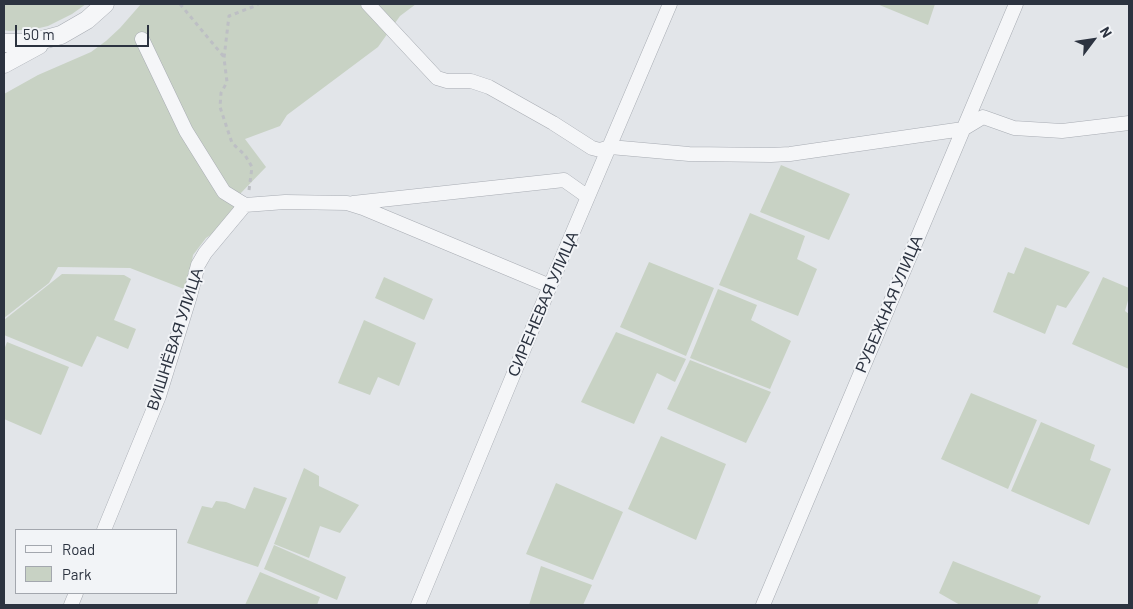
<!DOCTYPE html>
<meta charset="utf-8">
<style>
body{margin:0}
#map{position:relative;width:1133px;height:609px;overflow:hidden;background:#e2e5e9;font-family:Barlow,sans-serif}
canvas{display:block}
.frame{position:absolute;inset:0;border:5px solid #2c3340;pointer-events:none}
.legend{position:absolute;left:15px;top:529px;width:162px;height:65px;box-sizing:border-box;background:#f2f4f7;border:1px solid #a3a7ae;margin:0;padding:6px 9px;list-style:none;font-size:15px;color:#2c3340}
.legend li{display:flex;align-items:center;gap:10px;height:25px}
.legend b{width:25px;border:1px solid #a3a7ae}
.north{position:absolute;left:1068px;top:15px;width:50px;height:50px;-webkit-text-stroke:4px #f2f4f7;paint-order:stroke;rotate:59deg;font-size:14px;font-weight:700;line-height:20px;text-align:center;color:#2c3340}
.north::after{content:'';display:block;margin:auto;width:18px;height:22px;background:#2c3340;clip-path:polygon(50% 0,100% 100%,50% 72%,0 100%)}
.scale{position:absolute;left:15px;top:25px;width:134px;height:22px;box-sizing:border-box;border:2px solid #2c3340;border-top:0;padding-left:6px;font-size:15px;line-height:18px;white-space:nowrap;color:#2c3340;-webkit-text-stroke:4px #f2f4f7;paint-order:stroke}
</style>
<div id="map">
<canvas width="1133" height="609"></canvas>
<div class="frame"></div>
<ul class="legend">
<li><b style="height:6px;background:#f5f6f8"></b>Road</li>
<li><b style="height:14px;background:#c8d2c4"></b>Park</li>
</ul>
<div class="north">N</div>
<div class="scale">50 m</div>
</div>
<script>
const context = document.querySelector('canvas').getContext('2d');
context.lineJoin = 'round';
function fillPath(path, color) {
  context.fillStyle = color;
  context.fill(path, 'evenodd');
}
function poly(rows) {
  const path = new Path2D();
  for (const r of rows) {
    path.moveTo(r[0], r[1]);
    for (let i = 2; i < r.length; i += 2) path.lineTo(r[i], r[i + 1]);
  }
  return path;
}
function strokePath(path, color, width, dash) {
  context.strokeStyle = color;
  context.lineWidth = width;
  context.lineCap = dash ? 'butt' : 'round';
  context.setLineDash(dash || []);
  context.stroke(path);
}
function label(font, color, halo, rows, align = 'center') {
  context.font = font + ' Barlow,sans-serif';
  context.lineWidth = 4;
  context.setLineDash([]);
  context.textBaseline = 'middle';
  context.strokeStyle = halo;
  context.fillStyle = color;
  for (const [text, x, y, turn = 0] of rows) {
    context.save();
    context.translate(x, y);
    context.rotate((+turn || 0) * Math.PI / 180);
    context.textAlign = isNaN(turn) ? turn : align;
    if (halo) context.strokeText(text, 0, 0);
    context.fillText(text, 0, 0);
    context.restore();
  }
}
const green = poly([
 [4,4,86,4,72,14,48,26,35,29,9,31,4,30],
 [141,4,416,4,400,16,378,47,287,115,280,126,245,139,266,167,239,195,234,212,217,231,206,238,193,255,188,284,184,289,130,268,58,267,49,283,4,318,4,94,38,75,91,52,106,41,120,28],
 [877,4,935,4,928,25],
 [781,165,850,194,829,240,760,212],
 [750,213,805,236,797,259,817,269,798,316,719,285],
 [1025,247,1090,272,1066,308,1057,305,1045,334,993,312,1008,272,1014,274],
 [649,262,714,288,686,356,620,327],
 [62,274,124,275,131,279,114,320,136,329,128,349,97,336,82,367,4,335,4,320],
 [384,277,433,299,424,320,375,298],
 [1103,277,1129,288,1129,297,1125,311,1129,314,1129,369,1072,344],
 [718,289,757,305,751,320,791,341,770,389,690,358],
 [364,320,416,343,399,386,378,377,370,395,338,383],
 [616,332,686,359,675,382,657,373,634,424,581,402],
 [7,342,69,367,41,435,4,419,4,350],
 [690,360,771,392,746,443,667,409],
 [971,393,1037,420,1008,489,941,459],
 [1041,422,1095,445,1090,460,1111,469,1089,525,1011,491],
 [661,436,726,464,696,540,628,509],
 [304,468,319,476,319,486,359,505,340,533,320,526,309,558,274,544],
 [556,483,623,512,593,580,526,554],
 [254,487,287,498,258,567,187,543,202,506,212,508,216,501,226,502,245,509],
 [274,545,346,577,337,600,264,569],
 [953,561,1041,596,1037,605,960,605,939,593],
 [541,566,592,585,583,605,529,605],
 [260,572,320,597,317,605,245,605]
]);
const path = poly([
 [180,4,224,57],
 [249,190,252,167,245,155,232,143,220,107,221,93,227,82,224,58,229,16,255,6,258,4]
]);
const minor = poly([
 [368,4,437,78,447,81,471,81,489,87,553,123,592,148,600,150,610,147,689,154,771,155,790,154,963,129,983,117,1014,128,1062,131,1129,123],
 [142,39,186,131,224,192,245,205],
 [353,203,564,180,588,197],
 [104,530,159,396,190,296,198,265,205,253,245,205,285,202,347,203,363,208,550,286],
 [71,605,76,593],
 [418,605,550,286,670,4],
 [763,605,1016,4]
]);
const tertiary = poly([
 [4,43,31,43,61,35,87,20,105,4],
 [4,64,39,45]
]);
const streetNames = [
 ["СИРЕНЕВАЯ УЛИЦА",543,304,-67],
 ["РУБЕЖНАЯ УЛИЦА",889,304,-67],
 ["ВИШНЁВАЯ УЛИЦА",175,339,-72]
];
fillPath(green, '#c8d2c4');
strokePath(minor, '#a8acb3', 15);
strokePath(tertiary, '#a8acb3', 19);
strokePath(path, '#bdbfc4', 3, [4, 4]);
strokePath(minor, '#f5f6f8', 14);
strokePath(tertiary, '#f5f6f8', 18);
label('16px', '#2c3340', '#f2f4f7', streetNames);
</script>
